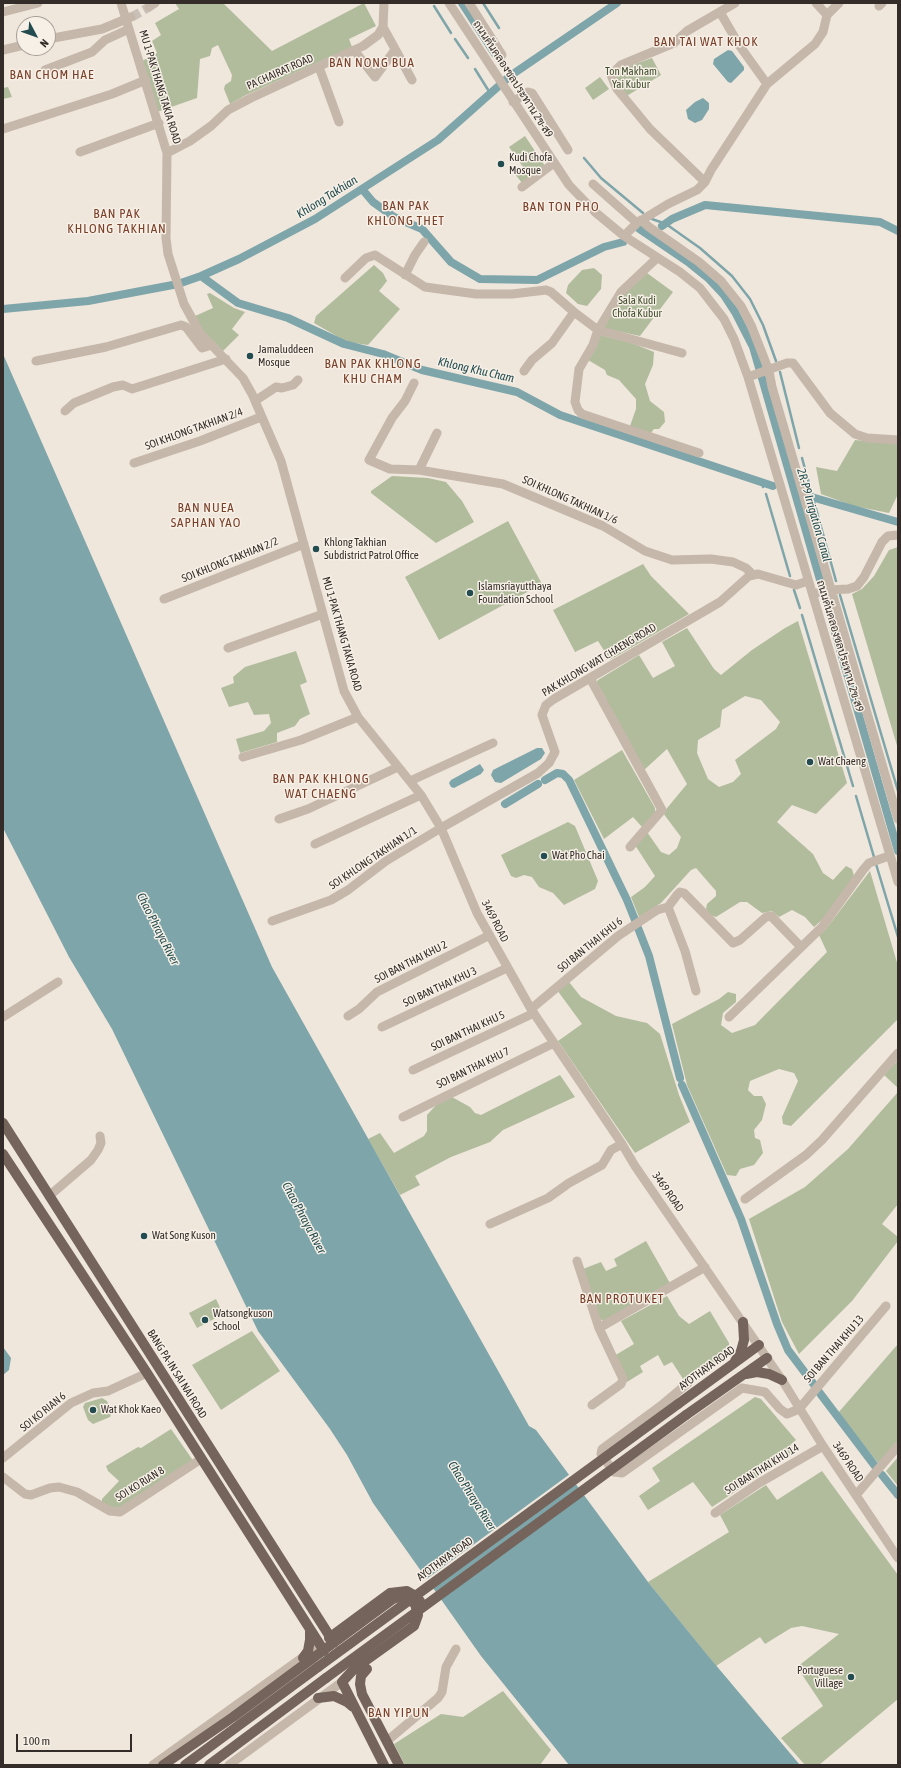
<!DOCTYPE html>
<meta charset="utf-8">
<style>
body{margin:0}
#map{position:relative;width:901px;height:1768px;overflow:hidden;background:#efe6dc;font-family:"Asap Condensed",sans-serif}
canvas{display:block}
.frame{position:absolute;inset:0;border:4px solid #332c28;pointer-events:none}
.north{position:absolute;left:16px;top:16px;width:40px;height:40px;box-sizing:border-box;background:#f7f0e7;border:1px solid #a9a29b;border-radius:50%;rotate:131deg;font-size:11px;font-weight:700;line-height:16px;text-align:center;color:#332c28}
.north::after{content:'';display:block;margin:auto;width:14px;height:18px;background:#224c50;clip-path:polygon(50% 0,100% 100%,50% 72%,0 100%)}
.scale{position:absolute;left:16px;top:1734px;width:116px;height:18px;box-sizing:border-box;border:2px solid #332c28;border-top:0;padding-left:5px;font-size:12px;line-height:14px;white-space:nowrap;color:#332c28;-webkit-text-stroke:3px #f7f0e7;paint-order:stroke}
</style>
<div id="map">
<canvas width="901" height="1768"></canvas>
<div class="frame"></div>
<div class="north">N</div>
<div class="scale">100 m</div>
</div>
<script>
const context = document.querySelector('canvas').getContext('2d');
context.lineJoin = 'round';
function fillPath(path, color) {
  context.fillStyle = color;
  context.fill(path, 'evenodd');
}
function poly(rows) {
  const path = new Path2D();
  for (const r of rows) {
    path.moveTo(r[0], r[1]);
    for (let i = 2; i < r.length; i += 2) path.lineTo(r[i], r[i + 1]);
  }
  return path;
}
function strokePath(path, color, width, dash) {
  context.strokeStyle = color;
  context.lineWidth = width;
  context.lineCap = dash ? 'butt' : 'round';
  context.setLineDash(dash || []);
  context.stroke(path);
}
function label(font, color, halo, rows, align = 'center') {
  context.font = font + ' "Asap Condensed",Sarabun,sans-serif';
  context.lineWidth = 3;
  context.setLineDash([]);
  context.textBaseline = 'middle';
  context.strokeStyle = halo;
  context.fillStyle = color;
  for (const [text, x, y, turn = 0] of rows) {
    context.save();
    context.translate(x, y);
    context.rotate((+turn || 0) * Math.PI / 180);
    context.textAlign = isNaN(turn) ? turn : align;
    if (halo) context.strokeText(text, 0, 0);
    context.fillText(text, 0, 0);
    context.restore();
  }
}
const green = poly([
 [175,3,223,3,272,51,364,3,376,26,349,39,352,47,246,95,230,104,224,89,225,85,231,81,232,75,218,45,212,48,210,56,200,59,197,98,157,112,142,61,157,53,152,41,161,35,155,23,179,9],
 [652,58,661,75,625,97,615,77,621,69],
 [600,77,609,89,593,100,585,88],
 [8,87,12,97,3,99,3,88],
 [525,136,545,166,522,183,515,174,523,167,509,147],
 [374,265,383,273,387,281,379,291,400,309,368,345,347,342,314,323,316,316],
 [594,268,602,275,601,289,587,306,578,304,566,293,568,285,582,270],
 [647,273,673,292,640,336,603,328,622,296],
 [210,293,234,308,245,312,232,329,239,335,223,351,203,331,195,316,213,308,207,294],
 [600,335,632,343,654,352,653,365,645,384,650,401,664,412,665,422,659,429,654,429,650,434,630,426,636,409,636,399,619,380,607,375,605,370,588,360],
 [855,440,898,444,898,494,889,513,854,506,821,494,816,467,837,471],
 [392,476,428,478,446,482,462,501,474,522,436,543,371,493,371,491],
 [508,521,542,584,439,640,405,577],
 [898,547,898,749,852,594,862,589,874,576,889,550],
 [643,564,651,576,689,614,610,660,598,641,575,652,553,610],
 [798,621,847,783,816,814,792,805,777,822,813,854,823,873,833,880,846,866,852,869,854,876,824,918,814,927,805,917,792,910,779,917,772,911,762,913,747,902,740,902,716,917,710,915,706,909,707,904,716,896,716,891,696,868,691,870,661,903,639,917,631,897,645,887,655,876,635,845,647,832,661,852,669,855,677,848,681,837,663,813,687,784,667,749,643,771,596,684,598,680,639,655,653,678,675,666,662,642,687,628,714,669,721,675,752,650,785,628],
 [745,696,761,700,780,722,776,729,735,760,741,774,733,782,719,787,708,779,697,753,698,740,720,727,722,710],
 [296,651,307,682,300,685,310,714,300,719,295,726,277,733,277,742,240,753,236,739,264,731,271,723,269,714,254,715,248,702,229,707,221,688,234,683,233,677,245,667],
 [622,750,655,808,655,813,642,827,633,817,604,839,574,780],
 [568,822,575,826,598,881,595,889,564,905,553,893,539,887,532,877,524,875,516,878,511,876,501,855],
 [870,871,898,966,898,1019,791,1126,783,1124,782,1117,798,1081,794,1073,779,1069,750,1081,748,1090,754,1096,762,1096,766,1104,762,1120,754,1130,755,1138,760,1140,763,1153,754,1165,740,1169,736,1176,727,1175,687,1085,672,1024,719,999,728,992,736,994,736,1002,723,1013,721,1025,732,1033,755,1025,827,952,819,935,826,929],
 [569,982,581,997,616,1016,647,1023,660,1034,679,1095,690,1122,635,1153,558,1041,582,1024,557,990],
 [898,1060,898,1088,884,1075],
 [560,1075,575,1097,503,1130,490,1142,451,1157,415,1176,420,1185,400,1195,368,1139,380,1133,394,1153,424,1136,427,1131,427,1115,437,1104,452,1097,470,1107,475,1113,481,1115],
 [898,1092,898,1204,882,1224,898,1237,898,1241,852,1301,799,1354,782,1322,749,1219,805,1187,848,1149],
 [646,1241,671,1285,603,1321,598,1317,583,1269,601,1262,606,1271,617,1266,614,1259],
 [667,1296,679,1316,689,1324,710,1311,729,1343,729,1352,722,1361,692,1383,685,1382,672,1362,664,1366,658,1355,640,1366,643,1372,627,1382,614,1356,634,1344,621,1321],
 [216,1299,223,1314,197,1328,189,1313],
 [252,1331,280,1371,221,1410,192,1365],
 [898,1344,898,1441,879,1464,838,1413],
 [755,1397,761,1399,796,1440,790,1445,795,1452,712,1507,693,1482,648,1510,639,1496,660,1481,652,1468],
 [102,1398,107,1401,112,1412,110,1417,93,1424,88,1420,83,1407,85,1403],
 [171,1429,192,1459,191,1463,127,1506,111,1509,102,1503,102,1499,119,1481,108,1471,106,1466,138,1447,141,1448],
 [898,1457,898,1486,886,1471],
 [822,1471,898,1575,898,1699,819,1765,805,1765,781,1738,823,1706,797,1667,839,1634,802,1626,791,1628,765,1644,760,1637,716,1666,648,1582,729,1532,720,1515,766,1485,777,1500],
 [503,1691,551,1750,540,1765,405,1765,394,1744,441,1714,463,1717]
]);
const water = poly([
 [728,50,732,51,744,67,744,70,731,83,728,82,713,64,714,59],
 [703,98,709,103,709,109,702,120,695,123,688,119,686,110,695,102],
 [3,354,272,967,529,1426,536,1430,648,1582,709,1657,800,1765,569,1765,481,1656,373,1503,347,1455,330,1429,258,1331,112,1029,69,957,3,828],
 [537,748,542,748,545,753,541,759,501,783,495,782,491,775,493,770],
 [480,764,484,770,481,774,454,788,451,787,449,783,451,780],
 [3,1347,11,1358,9,1370,3,1375]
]);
const pier = poly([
 [570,1474,577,1483,431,1590,425,1580]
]);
const stream = poly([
 [483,3,499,28],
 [434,6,451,33],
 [455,39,468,58],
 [475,69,490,93],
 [584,158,601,178,643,213],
 [652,219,666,224,700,248,732,276,750,299,763,325,776,361],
 [780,372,799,448],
 [802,458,836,581],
 [762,482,763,487],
 [766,494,790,576],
 [794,590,800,608],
 [840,595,898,791],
 [802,615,853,786],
 [856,796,874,857],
 [876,864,898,937]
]);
const canal = poly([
 [462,3,495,54],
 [362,189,373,202,394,217,422,229,451,262,480,279,537,280,604,247,623,242],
 [662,226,672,219,705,205,880,222,898,231],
 [638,228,688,262,709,279,724,295,735,312,753,347,898,851],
 [201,276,238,303,288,318,344,344,383,354,422,370,517,392,560,415,773,486],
 [3,309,88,301,178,284,201,276,239,259,315,219,438,140,510,76,617,3],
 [808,496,898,522],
 [545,780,557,773,563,774,569,780,627,900,635,920],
 [505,804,538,784],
 [638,928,649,956,680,1078],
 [682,1085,741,1219,777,1324,788,1350,815,1386],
 [819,1392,875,1466],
 [882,1475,898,1495]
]);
const minorTunnel = poly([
 [132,17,149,7]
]);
const minor = poly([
 [121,3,167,153,166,238,168,254,184,304,200,333,243,378,252,394,281,461,344,691,358,717,421,795,441,828,477,913,531,1009,622,1144,635,1166,782,1380,823,1446,898,1558],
 [449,3,569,185,595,212,624,236,680,272,700,288,724,319,734,339,748,377,898,882],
 [469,3,502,55],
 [816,3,827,15],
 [879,6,882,3],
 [149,7,155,3],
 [3,12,38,3],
 [720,12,739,45,767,84],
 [383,27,412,80],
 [48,39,102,29,131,17],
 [3,50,24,45],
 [354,50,375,77,395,50],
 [319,67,339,122],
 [45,70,92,52,105,40,129,29],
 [513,102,528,92,532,93,568,150],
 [3,129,112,94,146,80],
 [80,152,159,123],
 [167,153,190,141,211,126,228,110,251,98,363,46,378,35,383,27,384,3],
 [705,182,650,129,617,89,611,75,621,65,674,43,687,31,735,3],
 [593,184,637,223],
 [522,187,554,163],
 [641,220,649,227,699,262,721,281,741,306,751,325,769,371,772,387,898,819],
 [624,236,637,223,668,204,697,190,705,182,711,170,767,84,815,44,823,32,827,15,839,3],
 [657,258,621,292,598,330,593,345,579,369,575,402,578,410,582,414,699,453],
 [405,275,415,255,424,242],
 [345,278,366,258,375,255,425,287,476,294,512,294,546,290,551,292,574,312,598,330,682,353],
 [36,361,106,347,181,325,186,327,202,348,212,345],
 [524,371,532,360,552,343,574,312],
 [748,377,787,363,793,363,830,413,855,434,867,438,898,440],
 [414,383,405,401,392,418,369,460,390,469,419,470,503,484,603,526,645,551,672,560,711,559,733,562,746,568,753,575],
 [255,401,276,387,282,388,293,385,298,380],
 [65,411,74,403,113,387,123,385,132,389,226,359],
 [134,463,200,441,261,417],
 [419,470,437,433],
 [813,594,829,590,848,589,857,586,864,577,882,542,888,536,898,535],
 [164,599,304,544],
 [228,648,323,614],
 [590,678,662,810,630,847],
 [243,757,301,740,358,717],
 [410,781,493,743],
 [279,819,308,809,398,767],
 [315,844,421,795],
 [668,907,677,895,680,892,684,893,733,943,740,940,766,917,771,916,801,947],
 [668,907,685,951,696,991],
 [272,921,331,900,348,890,386,861,441,828,538,773,549,763,555,752,542,715,546,705,554,699,720,602,749,576,758,574,796,585,808,581],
 [531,1009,618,936,657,910,668,907],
 [348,1016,359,1009,377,992,488,936],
 [3,1017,58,982],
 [729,1017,822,927,863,870,869,863,889,856],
 [382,1027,507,968],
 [413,1070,534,1013],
 [403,1117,554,1043],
 [49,1196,91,1160,98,1150,101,1143,100,1136],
 [745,1199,806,1155,822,1140,898,1053],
 [490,1224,548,1198,569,1183,602,1165,611,1150,622,1144],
 [577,1261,599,1328,623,1379,621,1384,592,1405],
 [599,1328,705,1267],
 [688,1383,663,1404,602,1449,601,1454,614,1472,622,1473,742,1388,765,1392,780,1409,787,1414,799,1409,886,1306],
 [3,1458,71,1403,93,1393,108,1391,147,1373],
 [3,1477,25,1494,31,1495,50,1488,59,1487,77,1492,110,1511,120,1512,201,1459],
 [856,1495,898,1446],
 [715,1513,759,1483,823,1446],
 [387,1741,438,1698,442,1692,446,1667,456,1649],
 [153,1765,320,1645],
 [229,1765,342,1682]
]);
const major = poly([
 [3,1123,334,1643],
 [3,1154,147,1373,324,1651],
 [735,1361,741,1351,744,1340,743,1322],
 [746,1374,757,1372,769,1374,782,1380],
 [678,1404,759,1345],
 [686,1415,767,1358],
 [329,1638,390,1593,407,1591,414,1595,420,1601],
 [303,1658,308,1651,310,1640,310,1630],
 [367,1669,361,1676,360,1684,362,1694,399,1765],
 [342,1682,384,1765],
 [318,1698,334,1696,347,1702,353,1707],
 [163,1765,233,1717,393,1599,399,1597,410,1600,415,1604,418,1615,414,1626,354,1669,342,1682],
 [185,1765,318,1667],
 [209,1765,326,1678]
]);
const majorBridge = poly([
 [318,1667,678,1404],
 [326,1678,686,1415]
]);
const markers = [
 [501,164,4,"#224c50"],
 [250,356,4,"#224c50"],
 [316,549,4,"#224c50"],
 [470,593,4,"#224c50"],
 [810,762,4,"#224c50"],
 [544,856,4,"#224c50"],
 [144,1236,4,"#224c50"],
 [205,1320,4,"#224c50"],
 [93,1410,4,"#224c50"],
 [851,1677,4,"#224c50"]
];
const streetNames = [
 ["PA CHAIRAT ROAD",280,72,-24],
 ["ถนนคันคลองชลประทาน 2ข-ส9",513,79,57],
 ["MU 1-PAK THANG TAKIA ROAD",160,87,73],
 ["SOI KHLONG TAKHIAN 2/4",194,429,-20],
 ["SOI KHLONG TAKHIAN 1/6",570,500,24],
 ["SOI KHLONG TAKHIAN 2/2",230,560,-22],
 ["MU 1-PAK THANG TAKIA ROAD",342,634,74],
 ["ถนนคันคลองชลประทาน 2ข-ส9",840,646,73],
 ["PAK KHLONG WAT CHAENG ROAD",599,660,-31],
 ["SOI KHLONG TAKHIAN 1/1",373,858,-34],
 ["3469 ROAD",495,921,63],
 ["SOI BAN THAI KHU 6",590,945,-39],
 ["SOI BAN THAI KHU 2",411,962,-27],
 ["SOI BAN THAI KHU 3",440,987,-25],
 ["SOI BAN THAI KHU 5",468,1031,-25],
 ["SOI BAN THAI KHU 7",473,1068,-26],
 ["3469 ROAD",668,1192,55],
 ["SOI BAN THAI KHU 13",834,1349,-49],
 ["AYOTHAYA ROAD",707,1368,-36],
 ["BANG PA-IN SAI NAI ROAD",177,1374,58],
 ["SOI KO RIAN 6",43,1412,-39],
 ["3469 ROAD",848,1462,56],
 ["SOI BAN THAI KHU 14",762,1469,-32],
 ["SOI KO RIAN 8",140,1484,-32],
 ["AYOTHAYA ROAD",445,1559,-36]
];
const parkNames = [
 ["Ton Makham",631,72],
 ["Yai Kubur",631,85],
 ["Sala Kudi",637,301],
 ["Chofa Kubur",637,314]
];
const poiNames = [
 ["Kudi Chofa",509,158],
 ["Mosque",509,171],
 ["Jamaluddeen",258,350],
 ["Mosque",258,363],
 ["Khlong Takhian",324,543],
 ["Subdistrict Patrol Office",324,556],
 ["Islamsriayutthaya",478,587],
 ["Foundation School",478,600],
 ["Wat Chaeng",818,762],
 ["Wat Pho Chai",552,856],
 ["Wat Song Kuson",152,1236],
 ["Watsongkuson",213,1314],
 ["School",213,1327],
 ["Wat Khok Kaeo",101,1410],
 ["Portuguese",843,1671,"right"],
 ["Village",843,1684,"right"]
];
const waterNames = [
 ["Khlong Takhian",327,197,-32],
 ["Khlong Khu Cham",476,370,13],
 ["2R-P9 Irrigation Canal",814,515,74],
 ["Chao Phraya River",158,929,63],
 ["Chao Phraya River",304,1218,62],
 ["Chao Phraya River",472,1496,58]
];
const quarterNames = [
 ["BAN TAI WAT KHOK",706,42],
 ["BAN NONG BUA",372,63],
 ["BAN CHOM HAE",52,75],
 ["BAN PAK",406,206],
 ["KHLONG THET",406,221],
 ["BAN TON PHO",561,207],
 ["BAN PAK",117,214],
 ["KHLONG TAKHIAN",117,229],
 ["BAN PAK KHLONG",373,364],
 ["KHU CHAM",373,379],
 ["BAN NUEA",206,508],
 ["SAPHAN YAO",206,523],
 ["BAN PAK KHLONG",321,779],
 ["WAT CHAENG",321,794],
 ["BAN PROTUKET",622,1299],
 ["BAN YIPUN",399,1713]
];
fillPath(green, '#b1bc9d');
fillPath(water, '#7ea5a9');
fillPath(pier, '#efe6dc');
strokePath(stream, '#7ea5a9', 2.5);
strokePath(canal, '#7ea5a9', 8);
strokePath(minorTunnel, '#c9c1b8', 9, [9, 4.5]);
strokePath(minor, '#c5b7a9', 9);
strokePath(major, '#74645b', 10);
strokePath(majorBridge, '#74645b', 10);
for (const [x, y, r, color] of markers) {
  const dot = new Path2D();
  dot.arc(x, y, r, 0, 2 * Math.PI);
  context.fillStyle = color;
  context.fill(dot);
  strokePath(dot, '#f7f0e7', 1.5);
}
label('11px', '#332c28', '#f7f0e7', streetNames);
label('11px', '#424f2f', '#f7f0e7', parkNames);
label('11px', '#332c28', '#f7f0e7', poiNames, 'left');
label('italic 12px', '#224c50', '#f7f0e7', waterNames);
context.letterSpacing = '1px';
label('13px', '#7a402a', '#f7f0e7', quarterNames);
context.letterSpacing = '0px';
</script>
